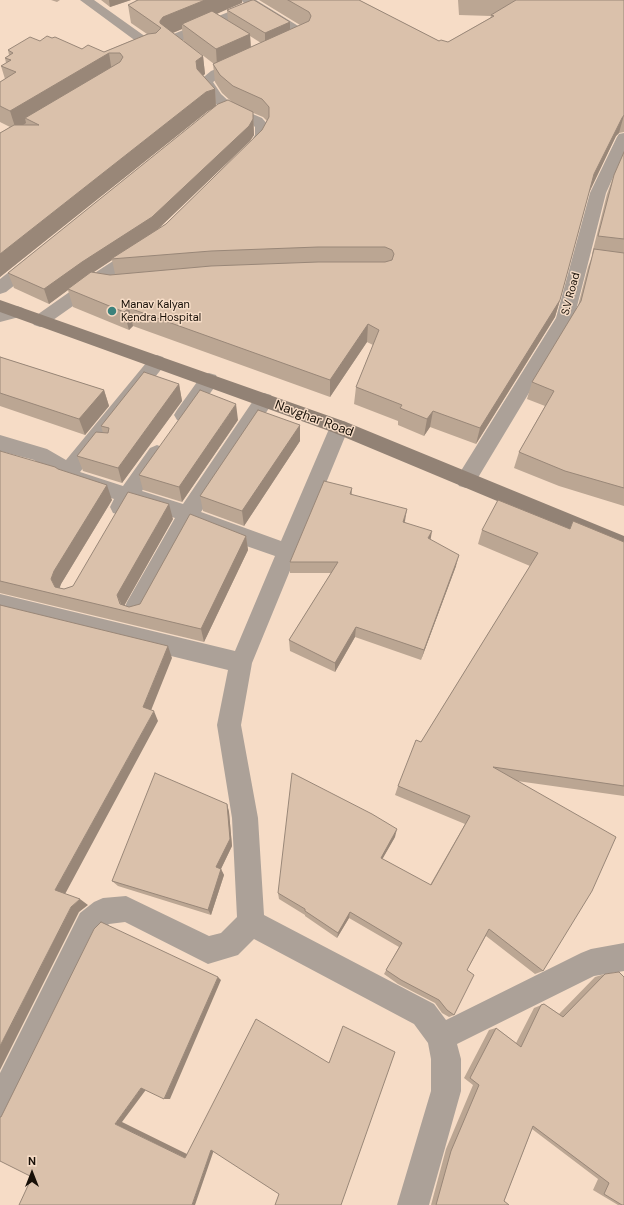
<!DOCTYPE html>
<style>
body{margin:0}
#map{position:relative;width:624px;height:1205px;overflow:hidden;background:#f6dcc6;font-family:"DM Sans",sans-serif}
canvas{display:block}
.north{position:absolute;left:12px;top:1153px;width:40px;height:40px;-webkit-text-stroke:3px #f6dcc6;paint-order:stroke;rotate:0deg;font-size:11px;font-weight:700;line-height:16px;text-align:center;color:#170f07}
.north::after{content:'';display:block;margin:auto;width:14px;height:18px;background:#170f07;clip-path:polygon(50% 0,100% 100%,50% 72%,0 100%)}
</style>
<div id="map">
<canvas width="624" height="1205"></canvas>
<div class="north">N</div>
</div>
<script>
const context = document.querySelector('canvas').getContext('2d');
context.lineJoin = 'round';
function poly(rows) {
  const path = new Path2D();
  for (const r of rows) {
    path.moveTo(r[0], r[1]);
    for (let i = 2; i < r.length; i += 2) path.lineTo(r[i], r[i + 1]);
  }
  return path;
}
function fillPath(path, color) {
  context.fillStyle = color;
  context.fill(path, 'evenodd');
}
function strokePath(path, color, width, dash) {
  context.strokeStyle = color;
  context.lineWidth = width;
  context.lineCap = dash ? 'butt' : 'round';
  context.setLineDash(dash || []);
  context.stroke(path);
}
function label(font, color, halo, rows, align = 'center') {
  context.font = font + ' "DM Sans",sans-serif';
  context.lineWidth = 3;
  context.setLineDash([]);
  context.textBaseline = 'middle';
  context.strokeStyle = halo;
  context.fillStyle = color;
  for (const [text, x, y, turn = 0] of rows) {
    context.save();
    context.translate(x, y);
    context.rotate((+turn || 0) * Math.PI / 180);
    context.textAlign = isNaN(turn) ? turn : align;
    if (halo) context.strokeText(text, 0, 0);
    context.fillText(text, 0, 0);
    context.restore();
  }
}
const street = poly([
 [80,0,94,0,160,47,158,50,153,51,148,50,80,0],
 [241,0,256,0,308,32,310,35,308,38,292,45,282,45,280,42,282,39,293,34,255,11,181,41,193,50,195,53,193,56,183,56,164,40,166,37,246,5,241,0],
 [241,59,246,60,248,63,246,66,221,77,213,82,221,94,234,106,262,118,269,126,269,135,264,144,252,157,247,159,242,157,239,154,251,142,255,135,255,127,252,124,229,114,216,121,211,122,206,121,204,118,206,115,220,108,203,90,199,81,211,71,241,59],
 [624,133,624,153,606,193,574,318,473,486,466,488,459,486,456,480,459,474,556,318,590,193,617,137,619,134,624,133],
 [139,247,145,248,147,252,145,256,102,284,100,287,46,325,40,327,34,325,31,321,34,317,85,281,87,278,133,248,139,247],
 [33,256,39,258,41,262,39,266,6,292,0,294,0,279,27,258,33,256],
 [17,306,23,308,26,312,23,316,0,322,0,310,17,306],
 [157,355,163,357,166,362,163,367,80,472,123,486,150,448,157,445,164,448,167,453,142,491,183,504,257,395,264,393,271,395,273,400,271,405,201,512,281,541,332,422,339,420,346,422,349,427,252,663,241,725,258,818,264,915,434,1004,446,1020,581,953,591,949,624,943,624,971,594,976,457,1044,461,1059,461,1091,429,1205,397,1205,431,1091,431,1059,428,1043,414,1024,254,939,238,955,208,964,125,922,109,924,100,933,11,1115,0,1119,0,1073,80,913,94,902,103,898,126,896,209,936,221,933,237,917,232,818,217,725,228,670,0,614,0,594,235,651,275,556,192,527,143,616,135,619,127,616,124,609,127,602,175,518,133,505,127,513,120,515,113,513,110,507,114,499,65,483,55,474,34,460,0,451,0,435,47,449,66,460,151,357,157,355],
 [209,373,216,375,218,380,216,385,191,420,184,422,177,420,174,415,177,410,202,375,209,373]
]);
const secondary = poly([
 [0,300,346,422,624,536,624,554,332,432,0,312,0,300]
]);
const wall = poly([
 [51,0,60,0,57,2],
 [101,0,131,0,110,7],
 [135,0,242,0,217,14,228,21,227,10,290,30,300,25,259,0,359,0,439,41,448,42,490,18,491,16,459,15,458,0,624,0,624,132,619,133,616,136,590,189,560,300,555,317,476,444,430,427,424,436,398,425,398,421,354,404,356,387,373,345,367,342,330,397,133,326,129,330,73,307,68,290,49,304,14,288,8,273,212,109,208,111,0,277,0,133,10,127,0,122,0,82,5,79,1,66,6,63,5,58,9,55,8,50,40,41,52,38,82,49,104,52,147,34,131,23,128,5,137,1],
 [182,29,184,41,173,33],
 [250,36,261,43,251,47],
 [192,47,214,64,213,64,215,82,222,93,233,103,216,106,215,89,203,75,205,74,203,56],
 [251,112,263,117,267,121,262,130,166,224,158,229,250,141,254,135,253,112],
 [112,260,115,274,110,275,94,272],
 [624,152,624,506,559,486,514,468,519,452,545,406,527,399,532,382,578,306,588,267,593,254,592,254,607,194,614,175],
 [0,357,104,390,109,406,85,435,0,406],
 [179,384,182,401,122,483,83,471,77,456,103,433,101,426],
 [238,420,182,502,143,490,139,475],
 [300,425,300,441,244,526,203,511,200,496],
 [0,451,58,469,112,500,61,584,59,588,64,589,73,586,173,519,124,605,129,607,140,604,246,536,248,550,204,642,0,593],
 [352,488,352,495,405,522,430,539,456,566,421,660,355,637,335,672,290,651,289,640,331,573,290,573,290,562],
 [570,529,624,542,624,796,517,781,543,971,535,974,486,936,467,970,454,1015,449,1017,442,1013,435,1003,398,984,384,974,399,947,349,918,337,938,305,916,305,915,279,899,278,893,395,837,382,859,430,885,465,824,395,795,398,786,421,742,530,566,478,544,482,530],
 [227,804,229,812,232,846,221,869,224,875,211,915,118,886,112,881],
 [605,974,624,1205,618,1205,593,1190,598,1179,532,1129,504,1201,509,1205,431,1205,446,1149,473,1085,464,1078,489,1030,496,1028,516,1043,534,1008,544,1004,559,1014,595,977]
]);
const shadedWall = poly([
 [109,0,131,0,110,7],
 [205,0,242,0,242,3,186,27,182,24,182,29,165,36,163,39,160,21,163,17],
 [290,22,290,35,265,45,265,33],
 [250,34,251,52,217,66,216,49],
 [109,53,112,72,25,118,26,123,16,130,10,111],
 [203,56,205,74,198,80,196,61],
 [215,89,216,107,208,111,0,277,0,254,206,92],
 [253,112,254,135,250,141,155,232,111,259,112,260,68,289,68,290,49,304,44,289],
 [624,115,619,133,616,136,589,193,594,174,622,118],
 [560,300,555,317,476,444,480,428],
 [129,308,133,326,129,330,124,312],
 [368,324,367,342,330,397,330,380],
 [179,384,182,401,122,483,118,468],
 [104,390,109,406,85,435,79,419],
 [236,404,238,420,182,502,179,487],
 [433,411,430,427,424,436,427,419],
 [300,425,300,441,244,526,242,511],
 [107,485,112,500,61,584,58,593,62,600,51,579,54,571],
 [169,504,173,519,123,608,117,595],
 [407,509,405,521,401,533,403,522],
 [432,531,430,543,428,538],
 [246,536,248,550,204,642,201,629],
 [459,555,456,566,421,660,424,650],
 [356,627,355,637,335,672,335,663],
 [168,646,172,658,148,718,143,707],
 [154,711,158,721,64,896,55,890],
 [227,804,229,812,232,846,219,873,216,867],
 [397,829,395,837,379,865,381,858],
 [221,869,224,875,211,915,208,910],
 [80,899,88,905,79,912,0,1070,0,1046,71,907],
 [350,912,349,918,337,938,338,933],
 [218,977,221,980,170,1099,164,1099],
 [148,1087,122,1122,189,1155,185,1158,115,1124,141,1088],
 [215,1147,195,1205,192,1205,211,1150]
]);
const building = poly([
 [138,0,205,0,163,17,160,21,160,23,203,56,196,61,197,69,215,89,206,92,0,254,0,133,14,125,39,125,25,118,120,62,123,57,120,53,109,53,10,111,0,106,0,82,16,72,1,66,11,60,5,58,13,53,8,50,30,37,40,41,47,36,52,38,55,37,82,49,88,45,104,52,148,34,156,33,161,28,128,5,138,0],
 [252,0,254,0,290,22,265,33,227,10,252,0],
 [288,0,359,0,439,41,441,40,448,42,494,16,491,15,516,0,624,0,624,115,622,118,594,174,560,300,480,428,433,411,427,419,400,408,402,405,356,387,379,330,368,324,330,380,129,308,124,312,68,289,91,272,110,275,211,266,318,262,385,262,392,260,394,254,392,250,385,247,318,247,211,251,111,259,166,224,262,130,269,117,269,107,262,99,233,86,220,75,213,64,309,21,311,16,309,12,288,0],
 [212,11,250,34,216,49,182,24,212,11],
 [228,100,253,112,253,119,249,126,152,217,82,262,44,289,8,273,218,104,228,100],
 [624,152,624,239,598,236,614,175,624,152],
 [594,249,624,253,624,488,565,471,519,452,554,391,532,382,581,301,594,249],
 [0,357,104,390,79,419,0,393,0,357],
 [144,372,179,384,118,468,77,456,96,432,108,433,109,428,101,426,144,372],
 [200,390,236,404,179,487,139,475,200,390],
 [258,410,300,425,242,511,200,496,258,410],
 [0,451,55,467,58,469,107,485,54,571,51,579,55,587,64,589,73,586,128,492,169,504,117,595,120,604,129,607,140,604,190,514,246,536,201,629,0,581,0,451],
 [324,481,352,488,350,494,407,509,403,522,432,531,428,538,459,555,424,650,356,627,335,663,289,640,338,562,290,562,324,481],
 [498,500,570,529,573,521,624,542,624,786,493,767,616,837,592,891,543,971,489,929,467,970,474,975,454,1015,447,1010,439,1000,401,980,386,970,402,943,350,912,338,933,305,911,305,909,278,893,292,773,372,814,397,829,381,858,431,885,470,816,398,786,416,740,421,742,538,553,482,530,498,500],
 [0,605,168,646,143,707,154,711,55,890,80,899,71,907,0,1046,0,605],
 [155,773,227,804,230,839,216,867,221,869,208,910,112,881,155,773],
 [101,922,218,977,164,1099,141,1088,115,1124,185,1158,256,1019,329,1063,343,1026,395,1052,341,1205,275,1205,279,1194,211,1150,192,1205,19,1205,32,1177,0,1161,0,1117,1,1117,94,929,101,922],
 [619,972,624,977,624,1205,622,1205,604,1194,609,1183,533,1126,504,1201,509,1205,436,1205,451,1151,479,1085,470,1078,496,1028,521,1047,541,1005,544,1004,563,1017,605,974,619,972]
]);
const markers = [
 [112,311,5,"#3b827c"]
];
const farStreetnames = [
 ["S.V Road",571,294,-75]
];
const farPoinames = [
 ["Manav Kalyan",121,305],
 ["Kendra Hospital",121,318]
];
const streetNames = [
 ["Navghar Road",314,419,20]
];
fillPath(street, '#aca198');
fillPath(secondary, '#928275');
fillPath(wall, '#bba693');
fillPath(shadedWall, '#998778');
fillPath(building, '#dac1ab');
strokePath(building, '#998778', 1);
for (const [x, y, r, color] of markers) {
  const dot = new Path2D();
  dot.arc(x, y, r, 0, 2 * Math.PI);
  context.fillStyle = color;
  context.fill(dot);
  strokePath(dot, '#f6dcc6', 1.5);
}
label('11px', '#170f07', '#f6dcc6', farStreetnames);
label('11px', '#170f07', '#f6dcc6', farPoinames, 'left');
label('13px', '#170f07', '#f6dcc6', streetNames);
</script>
